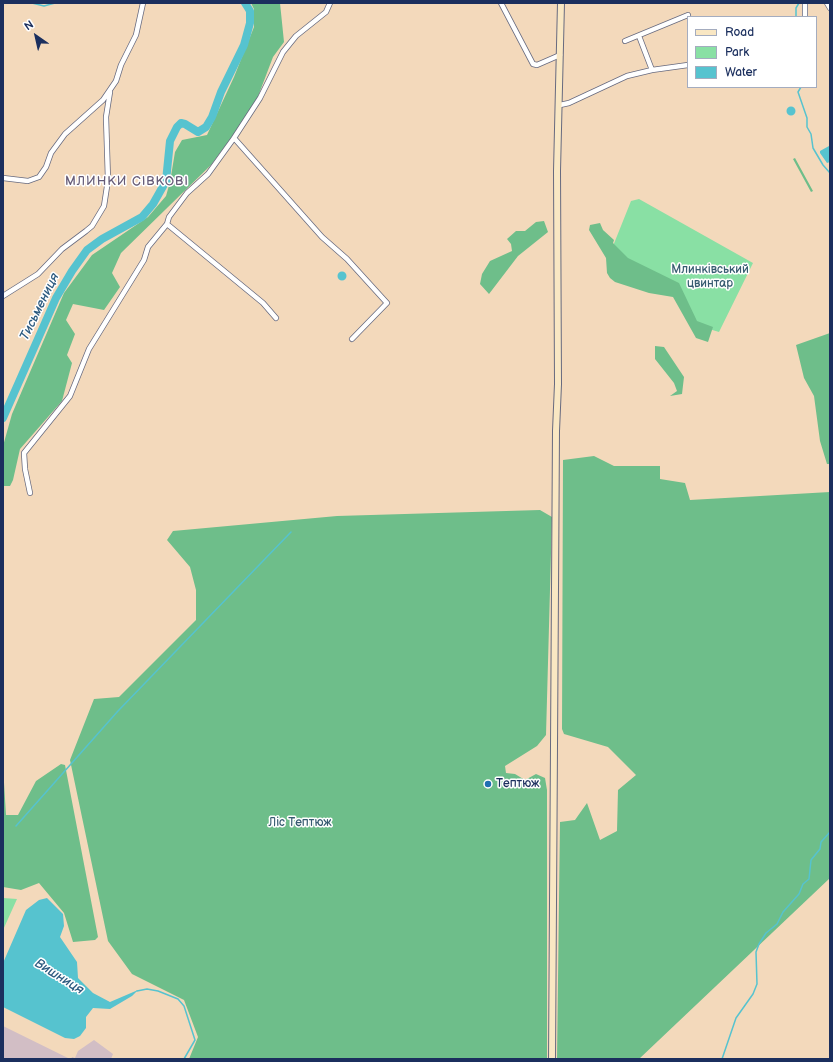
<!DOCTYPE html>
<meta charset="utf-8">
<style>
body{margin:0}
#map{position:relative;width:833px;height:1062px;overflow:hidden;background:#f3d9bb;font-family:"Balsamiq Sans",sans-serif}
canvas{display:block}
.frame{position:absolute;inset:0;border:4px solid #1b2f5e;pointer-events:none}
.legend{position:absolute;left:687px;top:16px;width:130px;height:72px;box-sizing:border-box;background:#fff;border:1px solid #a4acbf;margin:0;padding:5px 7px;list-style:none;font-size:12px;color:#1b2f5e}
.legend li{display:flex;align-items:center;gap:8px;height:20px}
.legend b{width:20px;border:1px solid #a4acbf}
.north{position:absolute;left:16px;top:16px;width:40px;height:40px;-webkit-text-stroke:3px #fff;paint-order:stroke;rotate:326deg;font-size:11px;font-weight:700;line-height:16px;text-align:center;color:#1b2f5e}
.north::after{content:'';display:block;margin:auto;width:14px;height:18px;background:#1b2f5e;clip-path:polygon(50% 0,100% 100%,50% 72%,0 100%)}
</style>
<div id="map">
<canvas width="833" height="1062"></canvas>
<div class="frame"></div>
<ul class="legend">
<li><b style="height:5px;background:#f9e7c3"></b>Road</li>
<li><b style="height:11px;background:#89e0a4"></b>Park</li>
<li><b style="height:11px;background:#56c3cf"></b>Water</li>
</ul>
<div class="north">N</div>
</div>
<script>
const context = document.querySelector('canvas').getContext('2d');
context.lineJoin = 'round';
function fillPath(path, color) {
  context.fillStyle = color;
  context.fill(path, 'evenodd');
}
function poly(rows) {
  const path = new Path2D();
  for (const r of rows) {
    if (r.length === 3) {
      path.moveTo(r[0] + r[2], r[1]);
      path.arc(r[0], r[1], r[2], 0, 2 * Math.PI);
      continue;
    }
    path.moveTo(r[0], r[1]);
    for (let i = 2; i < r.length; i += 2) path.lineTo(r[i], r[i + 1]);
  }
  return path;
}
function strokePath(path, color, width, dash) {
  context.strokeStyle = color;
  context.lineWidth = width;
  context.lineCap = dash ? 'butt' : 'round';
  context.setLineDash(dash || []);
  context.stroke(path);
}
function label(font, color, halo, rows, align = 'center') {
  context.font = font + ' "Balsamiq Sans",sans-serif';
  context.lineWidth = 3;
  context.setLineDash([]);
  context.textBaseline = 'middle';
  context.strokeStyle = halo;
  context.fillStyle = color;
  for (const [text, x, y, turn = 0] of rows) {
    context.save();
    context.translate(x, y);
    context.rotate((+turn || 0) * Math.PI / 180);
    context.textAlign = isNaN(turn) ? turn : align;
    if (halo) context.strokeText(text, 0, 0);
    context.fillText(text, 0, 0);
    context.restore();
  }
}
const industrial = poly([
 [3,1026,70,1059,71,1059,3,1059],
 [94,1040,113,1054,111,1059,71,1059,72,1057,75,1058,78,1051]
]);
const green = poly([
 [639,199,753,263,719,332,696,325,677,283,624,258,613,246,631,201],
 [3,898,17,899,3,930]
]);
const forest = poly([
 [251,3,280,3,284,42,273,57,254,107,211,165,121,253,112,273,120,287,104,310,73,304,66,320,75,334,67,355,72,363,62,401,20,449,13,480,10,486,3,486,3,446,12,414,64,293,92,255,148,217,166,196,170,182,175,152,182,140,207,135,234,77,254,27,254,9],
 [795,158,813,191,811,192,793,159],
 [544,221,548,232,518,256,489,294,480,284,482,274,490,261,512,251,511,244,507,239,516,231,525,231,536,222],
 [600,223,603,230,614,240,613,243,628,258,679,283,697,321,713,327,708,342,696,338,673,297,649,293,615,282,610,278,607,273,606,258,589,230,590,225],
 [830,333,830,464,827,464,820,441,814,396,804,378,796,345],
 [655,346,664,347,684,377,682,394,670,396,677,391,674,383,655,359],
 [594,456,614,466,660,466,660,479,685,483,690,500,830,492,830,878,639,1059,557,1059,560,822,575,820,587,803,600,840,617,831,618,790,636,775,608,747,564,734,562,729,563,460],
 [540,510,552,517,546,735,537,746,505,766,506,773,515,774,525,780,536,774,545,778,547,790,547,1059,189,1059,198,1037,184,1000,132,974,108,941,70,760,94,699,119,697,196,620,196,590,190,567,167,540,173,531,337,516],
 [61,764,65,765,98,937,95,940,73,942,64,913,39,883,21,890,3,887,3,766,6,815,18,815,36,781]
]);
const water = poly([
 [791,111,4.5],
 [829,146,830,162,827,163,820,153,820,151],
 [342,276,4.5],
 [47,898,63,914,64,926,60,937,77,962,78,978,93,993,110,1002,138,990,132,996,110,1009,93,1008,86,1017,86,1028,80,1036,74,1039,65,1038,3,1007,3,963,26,910,39,900]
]);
const stream = poly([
 [32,3,44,6,55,3],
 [796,17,796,8,799,3],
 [801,87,798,92,807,118,807,127,811,134,813,148,823,165,830,173],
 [830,821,830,825],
 [16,826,118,711,291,532],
 [137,991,147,989,158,991,178,999,184,1006,195,1040,184,1059],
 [722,1059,736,1018,753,994,757,984,756,952,759,944,766,933,777,924,783,912,799,894,803,884,809,879,811,860,820,849,821,842,830,832]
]);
const river = poly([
 [3,418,56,298,72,271,87,250,102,239,142,217,153,204,166,181,170,141,177,127,181,123,185,124,198,132,206,127,212,117,221,92,244,45,250,23,250,11,245,3]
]);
const street = poly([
 [501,3,533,64,537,65,560,55],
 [805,3,805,17],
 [827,3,830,8],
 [639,36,652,70],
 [625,41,688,15],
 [560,105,569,103,627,76,652,70,688,65],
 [234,138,322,237,347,259,387,303,352,339],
 [3,178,28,181,39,177,46,167,51,153,65,134,103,100,116,81,121,65,136,35,143,3],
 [167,224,263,303,276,318],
 [3,296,38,274,62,249,86,231,92,226,104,206,108,180,106,117,110,92],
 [30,493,25,469,24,453,70,396,89,349,144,260,148,247,167,224,169,217,187,193,208,174,234,138,260,98,283,52,296,36,326,12,330,3]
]);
const secondary = poly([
 [552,1059,556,431,558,384,557,171,561,3]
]);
const markers = [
 [488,784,4,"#1f6fb2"]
];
const parkNames = [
 ["Млинківський",710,270],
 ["цвинтар",710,284],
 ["Ліс Тептюж",300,823]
];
const poiNames = [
 ["Тептюж",496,784]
];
const neighbourhoodNames = [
 ["МЛИНКИ СІВКОВІ",127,182]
];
const waterNames = [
 ["Тисьмениця",40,307,-64],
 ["Вишниця",59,977,32]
];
fillPath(industrial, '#d2bec5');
fillPath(green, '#89e0a4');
fillPath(forest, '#6ebe8a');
fillPath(water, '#56c3cf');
strokePath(stream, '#56c3cf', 1.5);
strokePath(river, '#56c3cf', 8);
strokePath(street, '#676a7f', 6);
strokePath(secondary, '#676a7f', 8);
strokePath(street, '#fff', 4.5);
strokePath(secondary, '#f9e7c3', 6);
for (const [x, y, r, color] of markers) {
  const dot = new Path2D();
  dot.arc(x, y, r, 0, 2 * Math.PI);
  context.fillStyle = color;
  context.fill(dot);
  strokePath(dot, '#fff', 1.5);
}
label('12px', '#365b70', '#fff', parkNames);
label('12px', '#1b2f5e', '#fff', poiNames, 'left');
context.letterSpacing = '1px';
label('13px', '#655b77', '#fff', neighbourhoodNames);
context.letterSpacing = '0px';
label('italic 13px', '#2d5b80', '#fff', waterNames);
</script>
